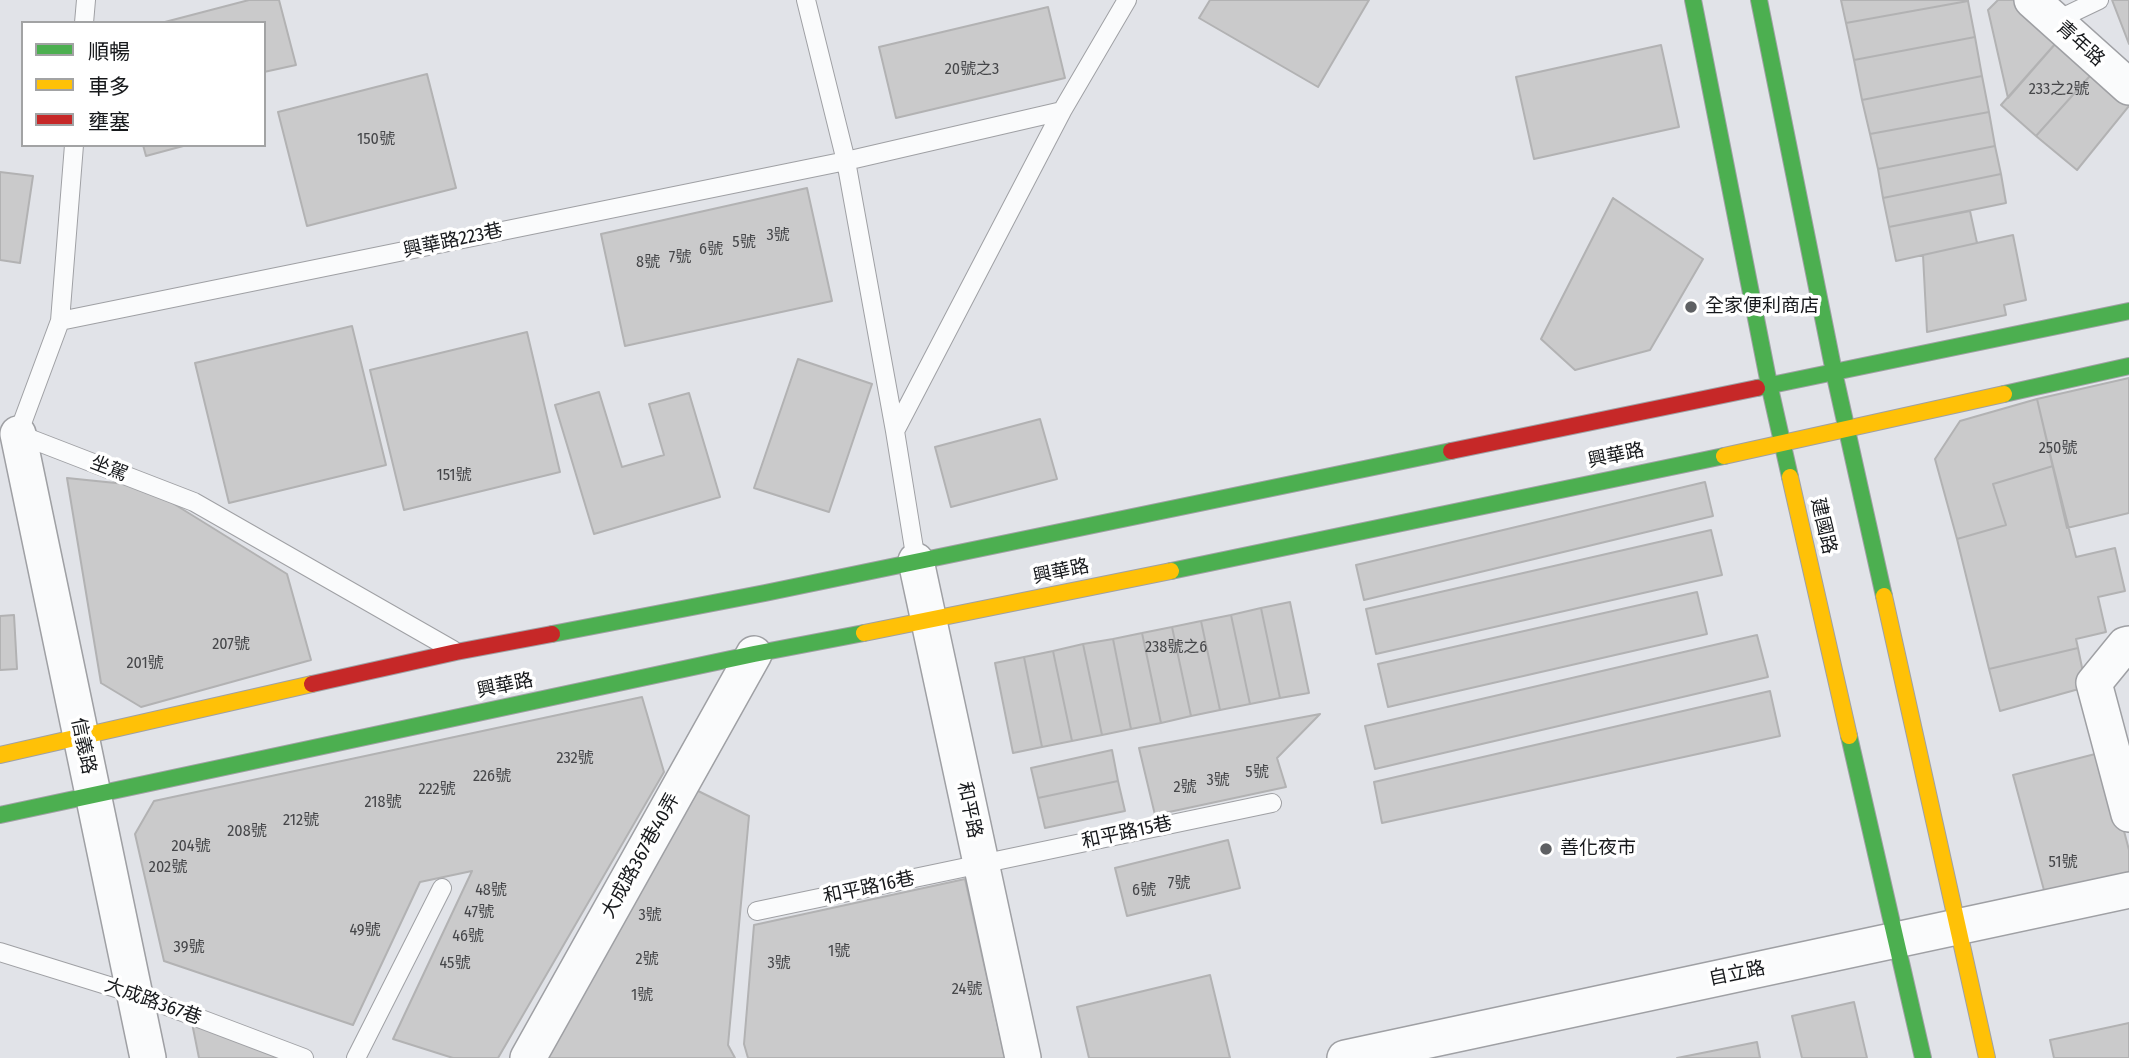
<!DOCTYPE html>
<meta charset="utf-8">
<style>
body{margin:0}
#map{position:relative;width:2129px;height:1058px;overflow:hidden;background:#e1e3e8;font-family:"Fira Sans Condensed","Noto Sans TC",sans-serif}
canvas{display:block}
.legend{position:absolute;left:21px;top:21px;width:245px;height:126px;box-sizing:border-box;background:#fff;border:2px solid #a2a3a4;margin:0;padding:9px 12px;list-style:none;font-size:21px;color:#17191c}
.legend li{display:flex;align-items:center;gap:14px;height:35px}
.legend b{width:35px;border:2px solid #a2a3a4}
</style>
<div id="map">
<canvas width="2129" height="1058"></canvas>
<ul class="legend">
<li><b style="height:9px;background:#4caf50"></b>順暢</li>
<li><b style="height:9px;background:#ffc107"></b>車多</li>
<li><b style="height:9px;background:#c62828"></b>壅塞</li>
</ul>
</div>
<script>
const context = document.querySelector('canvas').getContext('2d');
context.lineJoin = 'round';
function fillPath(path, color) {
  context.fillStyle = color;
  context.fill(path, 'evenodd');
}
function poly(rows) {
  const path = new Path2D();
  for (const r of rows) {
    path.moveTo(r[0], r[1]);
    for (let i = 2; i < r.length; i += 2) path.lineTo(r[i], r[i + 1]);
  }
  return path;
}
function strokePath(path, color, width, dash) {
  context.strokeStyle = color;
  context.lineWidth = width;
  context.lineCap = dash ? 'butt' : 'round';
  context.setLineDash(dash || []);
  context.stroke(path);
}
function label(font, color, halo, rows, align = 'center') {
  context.font = font + ' "Fira Sans Condensed","Noto Sans TC",sans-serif';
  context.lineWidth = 7;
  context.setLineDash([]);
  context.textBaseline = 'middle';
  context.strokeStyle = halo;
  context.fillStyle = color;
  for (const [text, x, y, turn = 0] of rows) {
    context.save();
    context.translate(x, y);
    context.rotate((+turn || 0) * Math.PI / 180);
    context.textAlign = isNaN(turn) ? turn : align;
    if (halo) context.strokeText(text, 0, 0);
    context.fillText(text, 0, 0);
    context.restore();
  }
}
const building = poly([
 [249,0,279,0,296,65,264,72,264,23,161,23,249,0],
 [1210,0,1369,0,1318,87,1199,18,1210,0],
 [1841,0,1968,0,1968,1,1846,23,1841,0],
 [1998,0,2024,0,2063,35,2008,98,1988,10,1998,0],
 [2112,0,2129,0,2129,44,2112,0],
 [1968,1,1975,37,1854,60,1846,23,1968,1],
 [1048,7,1065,78,896,118,879,47,1048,7],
 [2063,35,2098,67,2036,136,2001,105,2063,35],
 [1975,37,1982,76,1862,100,1854,60,1975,37],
 [1661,45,1679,127,1534,159,1516,77,1661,45],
 [2098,67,2129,95,2129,106,2077,170,2036,136,2098,67],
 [427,74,456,188,307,226,278,112,427,74],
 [1982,76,1989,112,1870,134,1862,100,1982,76],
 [1989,112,1995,146,1878,169,1870,134,1989,112],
 [143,145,187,145,146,156,143,145],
 [1995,146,2001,174,1883,198,1878,169,1995,146],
 [0,172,33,176,20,263,0,260,0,172],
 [2001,174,2006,203,1889,227,1883,198,2001,174],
 [807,188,832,301,625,346,601,234,807,188],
 [1613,198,1703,259,1650,350,1575,370,1541,339,1613,198],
 [1970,211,1977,243,1896,261,1889,227,1970,211],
 [2013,235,2026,300,2004,305,2006,315,1927,332,1923,255,2013,235],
 [352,326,386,465,229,503,195,363,352,326],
 [527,332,560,472,404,510,370,370,527,332],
 [798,359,872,384,829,512,754,488,798,359],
 [2129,378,2129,513,2067,528,2037,399,2129,378],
 [599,392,622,467,664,455,649,404,689,393,720,497,594,534,555,405,599,392],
 [2037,399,2053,466,1993,484,2006,525,1957,539,1935,459,1960,421,2037,399],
 [1040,419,1057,479,951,507,935,447,1040,419],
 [2053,466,2076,557,2115,548,2125,591,2098,597,2106,632,2076,639,2078,648,1989,669,1957,539,2006,525,1993,484,2053,466],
 [67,478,145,486,287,574,311,660,141,707,101,683,67,478],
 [1705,482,1713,516,1364,600,1356,565,1705,482],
 [1711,530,1722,575,1376,654,1366,609,1711,530],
 [1697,592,1707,634,1388,707,1378,664,1697,592],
 [1290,602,1309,693,1280,698,1261,608,1290,602],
 [1261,608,1280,698,1250,704,1231,615,1261,608],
 [14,615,17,669,0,670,0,616,14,615],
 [1231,615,1250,704,1220,710,1201,621,1231,615],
 [1201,621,1220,710,1191,716,1172,627,1201,621],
 [1172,627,1191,716,1161,723,1142,633,1172,627],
 [1142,633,1161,723,1131,729,1113,639,1142,633],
 [1757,635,1768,677,1375,769,1365,726,1757,635],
 [1113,639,1131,729,1102,735,1083,644,1113,639],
 [1083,644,1102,735,1072,741,1053,651,1083,644],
 [2078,648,2086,687,2000,711,1989,669,2078,648],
 [1053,651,1072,741,1042,747,1024,657,1053,651],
 [1024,657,1042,747,1013,753,995,663,1024,657],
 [1770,691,1780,736,1382,823,1374,782,1770,691],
 [642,697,664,772,498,1058,453,1058,393,1039,472,871,420,882,353,1025,164,961,135,834,154,801,642,697],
 [1320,714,1277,758,1286,787,1155,815,1139,748,1320,714],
 [1112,750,1118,781,1038,798,1031,768,1112,750],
 [2103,752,2129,850,2129,872,2045,894,2013,775,2103,752],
 [1118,781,1125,811,1045,828,1038,798,1118,781],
 [688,786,749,816,728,1045,735,1058,545,1058,688,786],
 [1228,840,1240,888,1127,916,1115,868,1228,840],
 [965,879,1005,1058,748,1058,744,1044,754,925,965,879],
 [1210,975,1230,1058,1089,1058,1077,1007,1210,975],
 [1854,1002,1867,1058,1802,1058,1792,1016,1854,1002],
 [190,1013,308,1058,199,1058,190,1013],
 [2129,1023,2129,1058,2054,1058,2050,1040,2129,1023],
 [1757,1042,1760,1058,1677,1058,1757,1042]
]);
const lane = poly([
 [806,0,846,161,895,431,916,561],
 [2055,21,2099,0],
 [84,23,86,0],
 [74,145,60,321,18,434,194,502,453,650],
 [60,321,846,161,1062,111],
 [895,431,1062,111,1127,0],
 [757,911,1272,803],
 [0,952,135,994,304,1058],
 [356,1058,442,888]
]);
const street = poly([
 [2032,0,2129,87],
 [18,434,148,1058],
 [916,561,1023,1058],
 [2129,644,2125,645,2094,683,2129,814],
 [528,1058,754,654],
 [1345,1058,2129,890]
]);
const fast = poly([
 [1693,0,1769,384,1790,477],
 [1759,0,1834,372,1884,596],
 [1757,388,2129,311],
 [2004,394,2129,366],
 [1171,571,1724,456],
 [552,634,765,593,1451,451],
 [1849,736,1923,1058],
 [0,815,754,654,864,633]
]);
const slow = poly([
 [1724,456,2004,394],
 [1790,477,1849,736],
 [1884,596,1987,1058],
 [864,633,1171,571],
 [0,755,312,684]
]);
const jam = poly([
 [1451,451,1757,388],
 [312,684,456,652,552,634]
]);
const markers = [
 [1691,307,7,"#5e6063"],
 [1546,849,7,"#5e6063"]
];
const numberNames = [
 ["20號之3",972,70],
 ["233之2號",2059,90],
 ["150號",376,140],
 ["3號",778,236],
 ["5號",744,243],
 ["6號",711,250],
 ["7號",680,258],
 ["8號",648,263],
 ["250號",2058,449],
 ["151號",454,476],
 ["207號",231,645],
 ["238號之6",1176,648],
 ["201號",145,664],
 ["232號",575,759],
 ["5號",1257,773],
 ["226號",492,777],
 ["3號",1218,781],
 ["2號",1185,788],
 ["222號",437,790],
 ["218號",383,803],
 ["212號",301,821],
 ["208號",247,832],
 ["204號",191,847],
 ["51號",2063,863],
 ["202號",168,868],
 ["7號",1179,884],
 ["48號",491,891],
 ["6號",1144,891],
 ["47號",479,913],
 ["3號",650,916],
 ["49號",365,931],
 ["46號",468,937],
 ["39號",189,948],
 ["1號",839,952],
 ["2號",647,960],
 ["45號",455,964],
 ["3號",779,964],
 ["24號",967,990],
 ["1號",642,996]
];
const streetNames = [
 ["青年路",2080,44,42],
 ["興華路223巷",453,241,-12],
 ["興華路",1616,456,-12],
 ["坐駕",109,469,21],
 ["建國路",1823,526,77],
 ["興華路",1061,572,-12],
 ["興華路",505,686,-12],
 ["信義路",83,746,78],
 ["和平路",969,810,78],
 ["和平路15巷",1127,833,-12],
 ["大成路367巷40弄",641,856,-61],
 ["和平路16巷",869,888,-12],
 ["自立路",1737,974,-12],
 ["大成路367巷",153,1002,20]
];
const poiNames = [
 ["全家便利商店",1705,307],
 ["善化夜市",1560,849]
];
fillPath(building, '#cacacb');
strokePath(building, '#b2b2b3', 2);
strokePath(lane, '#9fa0a4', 20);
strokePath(street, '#9fa0a4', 38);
strokePath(fast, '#9fa0a4', 18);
strokePath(slow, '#9fa0a4', 18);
strokePath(jam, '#9fa0a4', 18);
strokePath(lane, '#fafbfc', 18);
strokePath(street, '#fafbfc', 35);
strokePath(fast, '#4caf50', 16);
strokePath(slow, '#ffc107', 16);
strokePath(jam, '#c62828', 16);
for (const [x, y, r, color] of markers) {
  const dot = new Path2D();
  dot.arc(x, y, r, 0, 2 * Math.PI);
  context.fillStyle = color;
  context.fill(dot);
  strokePath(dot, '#fff', 2.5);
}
label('16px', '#454649', null, numberNames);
label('19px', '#17191c', '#fff', streetNames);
label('19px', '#17191c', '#fff', poiNames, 'left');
</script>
